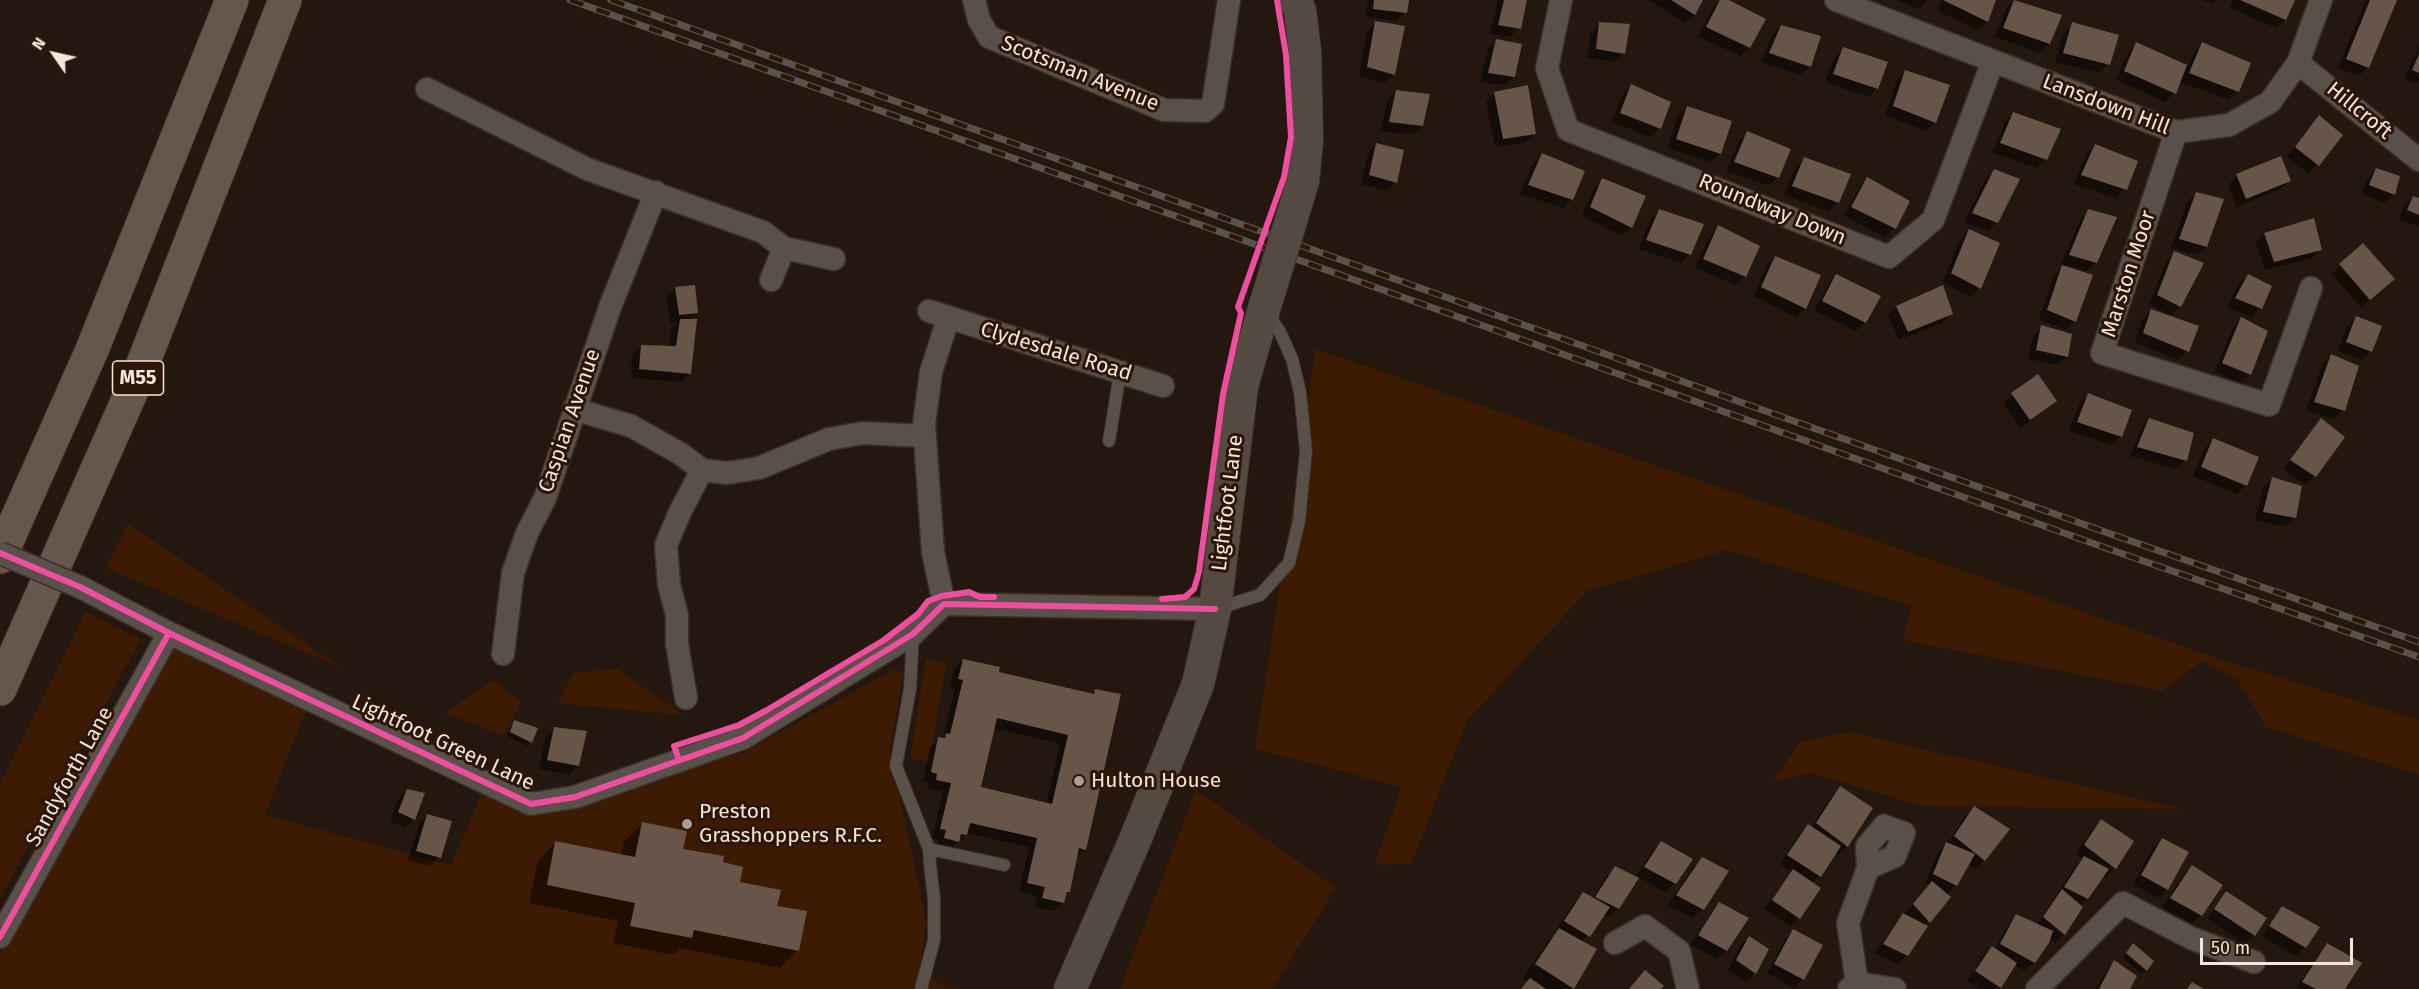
<!DOCTYPE html>
<style>
body{margin:0}
#map{position:relative;width:2419px;height:989px;overflow:hidden;background:#24170f;font-family:"Fira Sans",sans-serif}
canvas{display:block}
.north{position:absolute;left:24px;top:24px;width:60px;height:60px;-webkit-text-stroke:4px #2c1607;paint-order:stroke;rotate:304deg;font-size:16px;font-weight:700;line-height:24px;text-align:center;color:#f5e5db}
.north::after{content:'';display:block;margin:auto;width:21px;height:27px;background:#f5e5db;clip-path:polygon(50% 0,100% 100%,50% 72%,0 100%)}
.scale{position:absolute;left:2200px;top:938px;width:153px;height:27px;box-sizing:border-box;border:3px solid #f5e5db;border-top:0;padding-left:8px;font-size:18px;line-height:21px;white-space:nowrap;color:#f5e5db;-webkit-text-stroke:4px #2c1607;paint-order:stroke}
</style>
<div id="map">
<canvas width="2419" height="989"></canvas>
<div class="north">N</div>
<div class="scale">50 m</div>
</div>
<script>
const context = document.querySelector('canvas').getContext('2d');
context.lineJoin = 'round';
function fillPath(path, color) {
  context.fillStyle = color;
  context.fill(path, 'evenodd');
}
function poly(rows) {
  const path = new Path2D();
  for (const r of rows) {
    path.moveTo(r[0], r[1]);
    for (let i = 2; i < r.length; i += 2) path.lineTo(r[i], r[i + 1]);
  }
  return path;
}
function strokePath(path, color, width, dash) {
  context.strokeStyle = color;
  context.lineWidth = width;
  context.lineCap = dash ? 'butt' : 'round';
  context.setLineDash(dash || []);
  context.stroke(path);
}
function label(font, color, halo, rows, align = 'center') {
  context.font = font + ' "Fira Sans",sans-serif';
  context.lineWidth = 6;
  context.setLineDash([]);
  context.textBaseline = 'middle';
  context.strokeStyle = halo;
  context.fillStyle = color;
  for (const [text, x, y, turn = 0] of rows) {
    context.save();
    context.translate(x, y);
    context.rotate((+turn || 0) * Math.PI / 180);
    context.textAlign = isNaN(turn) ? turn : align;
    if (halo) context.strokeText(text, 0, 0);
    context.fillText(text, 0, 0);
    context.restore();
  }
}
const green = poly([
 [1316,349,2232,663,2419,720,2419,775,2266,727,2238,680,2202,661,2162,691,1903,640,1912,606,1727,550,1587,591,1467,721,1411,864,1374,865,1402,787,1255,749],
 [128,524,342,668,106,568],
 [86,612,141,639,0,898,0,785],
 [174,648,307,708,303,717,307,719,302,719,265,815,451,865,482,793,529,810,742,753,895,669,903,674,890,752,890,774,899,793,926,921,920,967,932,980,955,989,0,989,0,955],
 [926,659,946,663,929,762,910,758],
 [617,669,684,715,557,703,573,673],
 [493,680,521,701,504,736,445,713],
 [1849,732,2183,809,1922,806,1812,773,1772,782,1800,742],
 [1196,790,1336,888,1272,989,1120,989]
]);
const shadow = poly([
 [1368,0,1408,0,1405,12,1396,21,1365,17],
 [1525,0,1519,28,1510,37,1490,34,1498,0],
 [1649,0,1701,0,1694,15,1685,23],
 [1721,0,1725,0,1749,47,1740,56,1698,36,1714,7],
 [1897,0,1927,0,1918,9],
 [1942,0,1995,0,1987,21,1978,30,1938,11],
 [2015,0,2049,44,2040,53,1995,37,2006,9],
 [2202,0,2216,0,2212,4],
 [2233,0,2293,0,2285,20,2276,28,2230,8],
 [2366,0,2393,0,2368,67,2359,76,2338,68],
 [1376,23,1394,74,1385,83,1359,76,1367,32],
 [1600,24,1624,53,1615,62,1587,58,1591,33],
 [2073,24,2108,64,2099,73,2055,62,2064,33],
 [1781,26,1810,66,1801,75,1761,62,1772,35],
 [1497,40,1514,76,1505,85,1480,82,1488,49],
 [2136,44,2188,67,2194,53,2203,44,2238,91,2229,100,2179,82,2174,93,2165,102,2116,80,2128,53],
 [2419,46,2419,81,2416,84,2404,79],
 [1843,49,1877,88,1868,97,1825,82,1834,58],
 [1906,71,1935,122,1926,131,1885,115,1897,80],
 [1632,86,1659,128,1650,137,1612,122,1623,94],
 [1396,92,1422,126,1413,135,1381,131,1387,101],
 [1495,93,1534,134,1525,143,1495,147,1486,102],
 [1687,107,1720,153,1711,162,1668,148,1678,116],
 [2014,113,2046,159,2037,168,1992,152,2005,122],
 [2319,117,2341,135,2309,174,2287,157],
 [1748,133,1778,177,1769,186,1726,171,1739,141],
 [1376,144,1396,182,1387,191,1361,184,1368,153],
 [2095,146,2125,189,2116,198,2074,184,2086,154],
 [1542,155,1572,199,1563,208,1520,194,1533,164],
 [1804,159,1838,202,1829,211,1784,195,1795,168],
 [2377,169,2394,194,2385,203,2361,194,2368,178],
 [1994,171,1997,222,1988,231,1964,222,1985,180],
 [2237,176,2289,181,2280,189,2237,207,2228,185],
 [1868,179,1894,228,1885,237,1844,216,1859,188],
 [1603,180,1631,227,1622,236,1582,216,1594,189],
 [2196,193,2206,246,2197,255,2171,248,2187,202],
 [2413,197,2419,200,2419,227,2399,219,2404,206],
 [1660,210,1690,254,1681,263,1638,249,1651,219],
 [2089,211,2096,262,2087,271,2067,265,2075,321,2066,330,2039,319,2054,276,2065,265,2061,264,2080,220],
 [1718,227,1745,276,1736,285,1695,268,1710,236],
 [1969,231,1980,288,1971,297,1943,282,1960,240],
 [2264,234,2321,249,2312,258,2265,270,2256,243],
 [2363,246,2384,288,2361,307,2331,274],
 [2175,253,2180,306,2171,315,2149,304,2166,262],
 [1775,257,1805,308,1796,317,1754,296,1766,266],
 [1837,276,1865,322,1856,331,1814,310,1828,285],
 [2248,276,2260,308,2251,317,2227,307,2239,284],
 [676,288,697,312,688,321,690,373,681,382,631,378,632,355,641,346,669,347,671,329,679,322,670,323,667,297],
 [1897,307,1951,314,1942,323,1899,340,1888,316],
 [2151,311,2197,327,2187,351,2178,360,2135,342,2142,320],
 [2356,318,2371,351,2362,360,2338,351,2347,326],
 [2242,319,2250,374,2241,383,2214,372,2233,328],
 [2042,327,2067,356,2058,365,2028,359,2033,336],
 [2331,356,2343,410,2334,419,2306,411,2322,365],
 [2012,394,2055,401,2021,428,2003,403],
 [2089,394,2121,436,2112,445,2069,431,2080,403],
 [2150,420,2185,460,2176,469,2130,456,2141,429],
 [2322,420,2315,476,2306,485,2283,469],
 [2213,440,2246,485,2237,494,2193,476,2204,449],
 [2272,479,2294,518,2285,527,2255,520,2263,488],
 [963,660,997,674,1091,695,1096,690,1084,849,1076,858,1068,892,1063,902,1054,911,1034,907,1037,896,1019,892,1029,847,966,833,949,850,936,847,938,839,932,838,943,792,928,788,929,782,923,781,930,747,939,739,943,737,955,689,950,688,954,669],
 [993,728,1060,744,1046,804,979,788],
 [515,722,531,742,527,746,507,736,511,726],
 [554,729,578,766,569,775,539,769,545,738],
 [1840,788,1871,809,1847,846,1838,855,1835,853,1812,884,1799,918,1790,926,1764,909,1792,872,1780,864,1799,835,1808,826,1811,828,1831,797],
 [407,790,414,819,405,828,390,821,398,799],
 [1974,807,1984,860,1975,869,1968,863,1956,885,1947,895,1949,897,1925,926,1907,955,1898,964,1875,953,1895,924,1930,885,1925,883,1938,853,1947,844,1965,816],
 [428,815,439,857,430,866,408,860,419,824],
 [2101,821,2132,842,2114,868,2106,877,2103,875,2080,906,2081,907,2064,934,2055,943,2049,938,2034,962,2025,971,2014,965,1998,989,1980,989,1967,981,1983,956,1992,948,1995,949,2008,925,2017,916,2037,925,2075,867,2083,859,2076,854,2092,830],
 [642,824,682,850,721,864,738,883,776,907,798,950,780,968,680,948,673,955,613,943,618,921,529,903,538,861,556,842,621,855,624,842],
 [2162,840,2167,889,2158,898,2133,884,2153,848],
 [1661,843,1675,883,1666,892,1638,877,1618,908,1609,917,1603,914,1582,943,1595,950,1572,989,1521,989,1528,982,1523,978,1546,944,1558,931,1556,930,1574,903,1583,894,1592,899,1606,877,1615,868,1635,878,1652,852],
 [1702,859,1702,909,1693,918,1668,905,1693,868],
 [2192,867,2201,915,2192,924,2162,907,2183,876],
 [2226,893,2254,935,2245,944,2207,918],
 [1720,904,1726,950,1717,959,1690,945,1711,913],
 [2282,908,2305,947,2296,956,2261,936],
 [1794,931,1803,979,1794,988,1767,973,1785,939],
 [1749,938,1755,973,1746,982,1728,970,1740,946],
 [2328,945,2343,989,2296,989,2319,954],
 [2129,949,2146,970,2142,974,2123,958],
 [2115,962,2128,989,2096,989,2106,971]
]);
const building = poly([
 [1374,0,1409,0,1407,13,1373,9],
 [1504,0,1527,0,1521,29,1498,25],
 [1671,0,1703,0,1695,15],
 [1720,0,1729,0,1766,19,1750,48,1706,27],
 [1943,0,1996,0,1988,22],
 [2014,0,2062,15,2050,44,2003,28],
 [2240,0,2295,0,2286,20],
 [2370,0,2397,0,2369,68,2346,59],
 [1375,21,1405,26,1395,75,1367,67],
 [1599,22,1630,24,1625,54,1596,49],
 [2072,22,2119,35,2110,65,2063,53],
 [1781,25,1821,36,1811,67,1769,53],
 [1496,39,1522,44,1515,77,1488,73],
 [2136,42,2187,65,2176,94,2124,71],
 [2202,42,2251,63,2239,92,2189,73],
 [1843,47,1888,62,1878,89,1833,74],
 [2419,54,2419,73,2412,70],
 [1905,70,1950,85,1936,123,1893,106],
 [1631,84,1671,102,1661,129,1620,113],
 [1528,85,1536,134,1503,139,1494,92],
 [1396,90,1430,94,1423,126,1389,122],
 [1687,106,1732,121,1721,154,1676,139],
 [2013,112,2061,129,2047,160,2000,143],
 [2319,115,2343,135,2319,166,2295,147],
 [1747,131,1791,149,1779,178,1734,162],
 [1376,143,1404,150,1397,183,1369,175],
 [2095,144,2138,161,2127,190,2081,175],
 [1542,153,1585,171,1573,200,1528,185],
 [2281,156,2291,181,2246,199,2236,174],
 [1804,157,1851,174,1839,203,1792,186],
 [2376,168,2400,176,2395,195,2369,185],
 [1994,169,2020,179,1998,223,1972,213],
 [1867,177,1910,201,1896,229,1851,207],
 [1602,178,1646,196,1632,228,1590,207],
 [2196,192,2224,199,2207,247,2179,239],
 [2413,196,2419,198,2419,215,2407,210],
 [1659,209,1704,224,1691,255,1646,240],
 [2088,209,2117,217,2097,263,2069,255],
 [2314,218,2322,250,2274,262,2264,233],
 [1718,225,1760,246,1746,277,1703,259],
 [1969,229,2000,243,1981,289,1951,273],
 [2363,243,2395,279,2370,300,2339,264],
 [2174,251,2204,263,2181,307,2157,295],
 [1775,256,1821,275,1806,309,1761,287],
 [2062,265,2093,275,2076,322,2047,310],
 [1836,274,1881,296,1866,323,1822,301],
 [2248,274,2272,286,2262,309,2235,298],
 [695,285,698,313,679,315,675,287],
 [1943,285,1953,314,1908,332,1896,306],
 [2151,309,2199,326,2189,352,2143,333],
 [2356,316,2382,326,2372,352,2346,342],
 [2241,317,2268,331,2251,375,2222,363],
 [680,319,697,319,691,374,639,369,641,345,676,346],
 [2041,325,2072,334,2068,357,2036,350],
 [2331,354,2359,366,2345,411,2314,402],
 [2038,374,2057,401,2030,420,2011,393],
 [2088,393,2132,410,2122,437,2077,422],
 [2149,418,2194,433,2187,461,2137,447],
 [2321,418,2345,437,2316,477,2290,460],
 [2213,438,2259,457,2247,486,2201,467],
 [2272,477,2302,486,2296,518,2263,512],
 [963,659,1000,667,999,672,1094,694,1095,689,1121,694,1086,850,1079,848,1070,892,1067,892,1064,903,1042,898,1045,887,1027,883,1037,838,970,823,967,835,961,834,959,842,944,838,946,830,940,829,951,783,936,780,937,774,931,772,938,737,945,738,946,733,950,734,963,680,958,679],
 [997,718,1068,735,1052,804,981,787],
 [514,720,538,728,532,743,510,732],
 [554,727,587,731,579,766,547,760],
 [1840,786,1873,808,1848,847,1816,823],
 [407,789,425,793,415,820,398,812],
 [1974,806,2010,829,1985,861,1954,836],
 [427,814,452,821,441,858,416,851],
 [2101,819,2134,841,2116,869,2084,845],
 [642,822,687,831,683,849,724,856,723,862,743,867,740,882,781,890,777,906,807,911,799,951,694,930,692,938,630,926,635,903,547,885,555,841,635,857],
 [1808,824,1841,846,1821,877,1787,855],
 [2162,838,2189,852,2168,890,2141,875],
 [1661,841,1693,859,1676,884,1644,867],
 [1946,842,1975,854,1957,886,1933,874],
 [2084,856,2109,869,2088,899,2064,887],
 [1702,857,1729,871,1704,910,1676,895],
 [2192,865,2223,885,2202,916,2170,898],
 [1615,866,1639,878,1619,909,1595,897],
 [1793,869,1821,888,1800,919,1772,900],
 [1932,881,1951,897,1930,923,1913,904],
 [2062,889,2083,907,2065,935,2043,917],
 [2226,891,2267,918,2255,936,2214,909],
 [1583,892,1610,907,1590,937,1564,921],
 [1719,902,1749,918,1727,951,1698,935],
 [2282,906,2320,927,2306,948,2269,926],
 [1903,913,1928,926,1908,956,1883,944],
 [2016,914,2053,931,2049,943,2035,963,2000,944],
 [1559,928,1597,949,1574,989,1535,964],
 [1793,929,1823,945,1804,980,1774,964],
 [1749,936,1769,949,1756,974,1736,960],
 [2133,943,2154,961,2147,971,2126,953],
 [2327,943,2362,963,2345,989,2316,989,2302,982],
 [1992,946,2017,963,2001,988,1975,971],
 [2114,960,2137,976,2130,989,2099,989],
 [1645,970,1664,986,1661,989,1629,989],
 [1530,978,1546,989,1521,989],
 [2192,982,2204,989,2187,989]
]);
const service = poly([
 [1109,441,1120,373],
 [1216,609,1260,595,1289,563,1299,521,1306,451,1300,392,1292,359,1280,332,1267,313],
 [913,634,910,689,896,766,929,849,930,864,934,899,934,940,921,989],
 [929,849,1004,865]
]);
const minor = poly([
 [974,0,979,20,989,37,1164,110,1205,111,1213,104,1229,0],
 [1561,0,1547,68,1568,130,1889,257,1933,220,1993,61],
 [1836,0,2176,132,2229,125,2270,102,2298,63,2321,0],
 [2298,63,2419,160],
 [427,89,587,169,763,232,784,248,834,259],
 [2176,132,2102,353,2269,405,2311,288],
 [771,280,784,248],
 [929,311,1163,386],
 [574,409,631,426,681,454,702,470,727,473,759,468,829,439,863,433,924,436],
 [80,587,169,633,531,804,575,797,743,738,913,634,944,604,1215,609],
 [944,604,933,552,924,424,931,372,948,319],
 [503,654,513,573,527,533,545,498,610,307,656,192],
 [686,698,677,644,677,615,669,585,666,545,680,512,702,470],
 [0,937,169,633],
 [1615,943,1645,926,1679,951,1688,989],
 [1857,983,1848,923,1868,868,1867,846,1884,826,1904,833,1895,856,1868,868],
 [1849,989,1857,983,1895,989],
 [2037,989,2123,903,2191,938,2254,962]
]);
const secondary = poly([
 [1296,0,1300,11,1305,52,1307,141,1303,181],
 [1070,989,1135,840,1198,684,1215,609,1242,386,1264,309]
]);
const motorway = poly([
 [0,557,92,350,232,0],
 [0,689,137,379,285,0]
]);
const rail = poly([
 [570,0,2106,548,2419,657],
 [611,0,2111,534,2419,642]
]);
const minorBridge = poly([
 [0,553,80,587]
]);
const secondaryBridge = poly([
 [1264,309,1303,181]
]);
const cycleway = poly([
 [0,553,80,587,169,633,531,804,575,797,743,738,913,634,944,604,1215,609],
 [1162,599,1185,597,1194,589,1199,572,1223,394,1241,313,1238,307,1284,177,1291,137,1286,55,1277,0],
 [679,760,674,746,739,725,767,710,884,640,918,614,928,601,942,596,969,592,980,597,994,597],
 [0,937,169,633]
]);
const markers = [
 [1079,781,6,"#ac9d94"],
 [687,824,6,"#ac9d94"]
];
const shields = [
 [138,378,51]
];
const shieldNames = [
 ["M55",138,378]
];
const streetNames = [
 ["Scotsman Avenue",1080,74,22],
 ["Lansdown Hill",2106,105,21],
 ["Hillcroft",2359,111,39],
 ["Roundway Down",1772,210,22],
 ["Marston Moor",2129,274,-72],
 ["Clydesdale Road",1056,352,17],
 ["Caspian Avenue",570,421,-71],
 ["Lightfoot Lane",1228,503,-83],
 ["Lightfoot Green Lane",443,743,25],
 ["Sandyforth Lane",70,777,-61]
];
const poiNames = [
 ["Hulton House",1091,781],
 ["Preston",699,812],
 ["Grasshoppers R.F.C.",699,836]
];
fillPath(green, '#3d1b03');
fillPath(shadow, '#0007');
fillPath(building, '#67554a');
strokePath(service, '#3b302b', 14);
strokePath(minor, '#3b302b', 25);
strokePath(secondary, '#3b302b', 34);
strokePath(motorway, '#3b302b', 35);
strokePath(service, '#5a504a', 12);
strokePath(minor, '#5a504a', 22);
strokePath(secondary, '#554a42', 32);
strokePath(motorway, '#66574d', 33);
strokePath(rail, '#5a524b', 7);
strokePath(rail, '#2c1607', 4.5, [14]);
strokePath(minorBridge, '#3b302b', 25, []);
strokePath(secondaryBridge, '#3b302b', 34, []);
strokePath(minorBridge, '#5a504a', 22);
strokePath(secondaryBridge, '#554a42', 32);
strokePath(cycleway, '#ef4d9e', 6);
for (const [x, y, r, color] of markers) {
  const dot = new Path2D();
  dot.arc(x, y, r, 0, 2 * Math.PI);
  context.fillStyle = color;
  context.fill(dot);
  strokePath(dot, '#2c1607', 2);
}
for (const [x, y, w] of shields) {
  const box = new Path2D();
  box.roundRect(x - w / 2, y - 17, w, 34, 4.5);
  context.fillStyle = '#2c1607';
  context.fill(box);
  strokePath(box, '#f5e5db', 1.5);
}
label('bold 20px', '#f5e5db', null, shieldNames);
label('21px', '#f5e5db', '#2c1607', streetNames);
label('21px', '#f5e5db', '#2c1607', poiNames, 'left');
</script>
